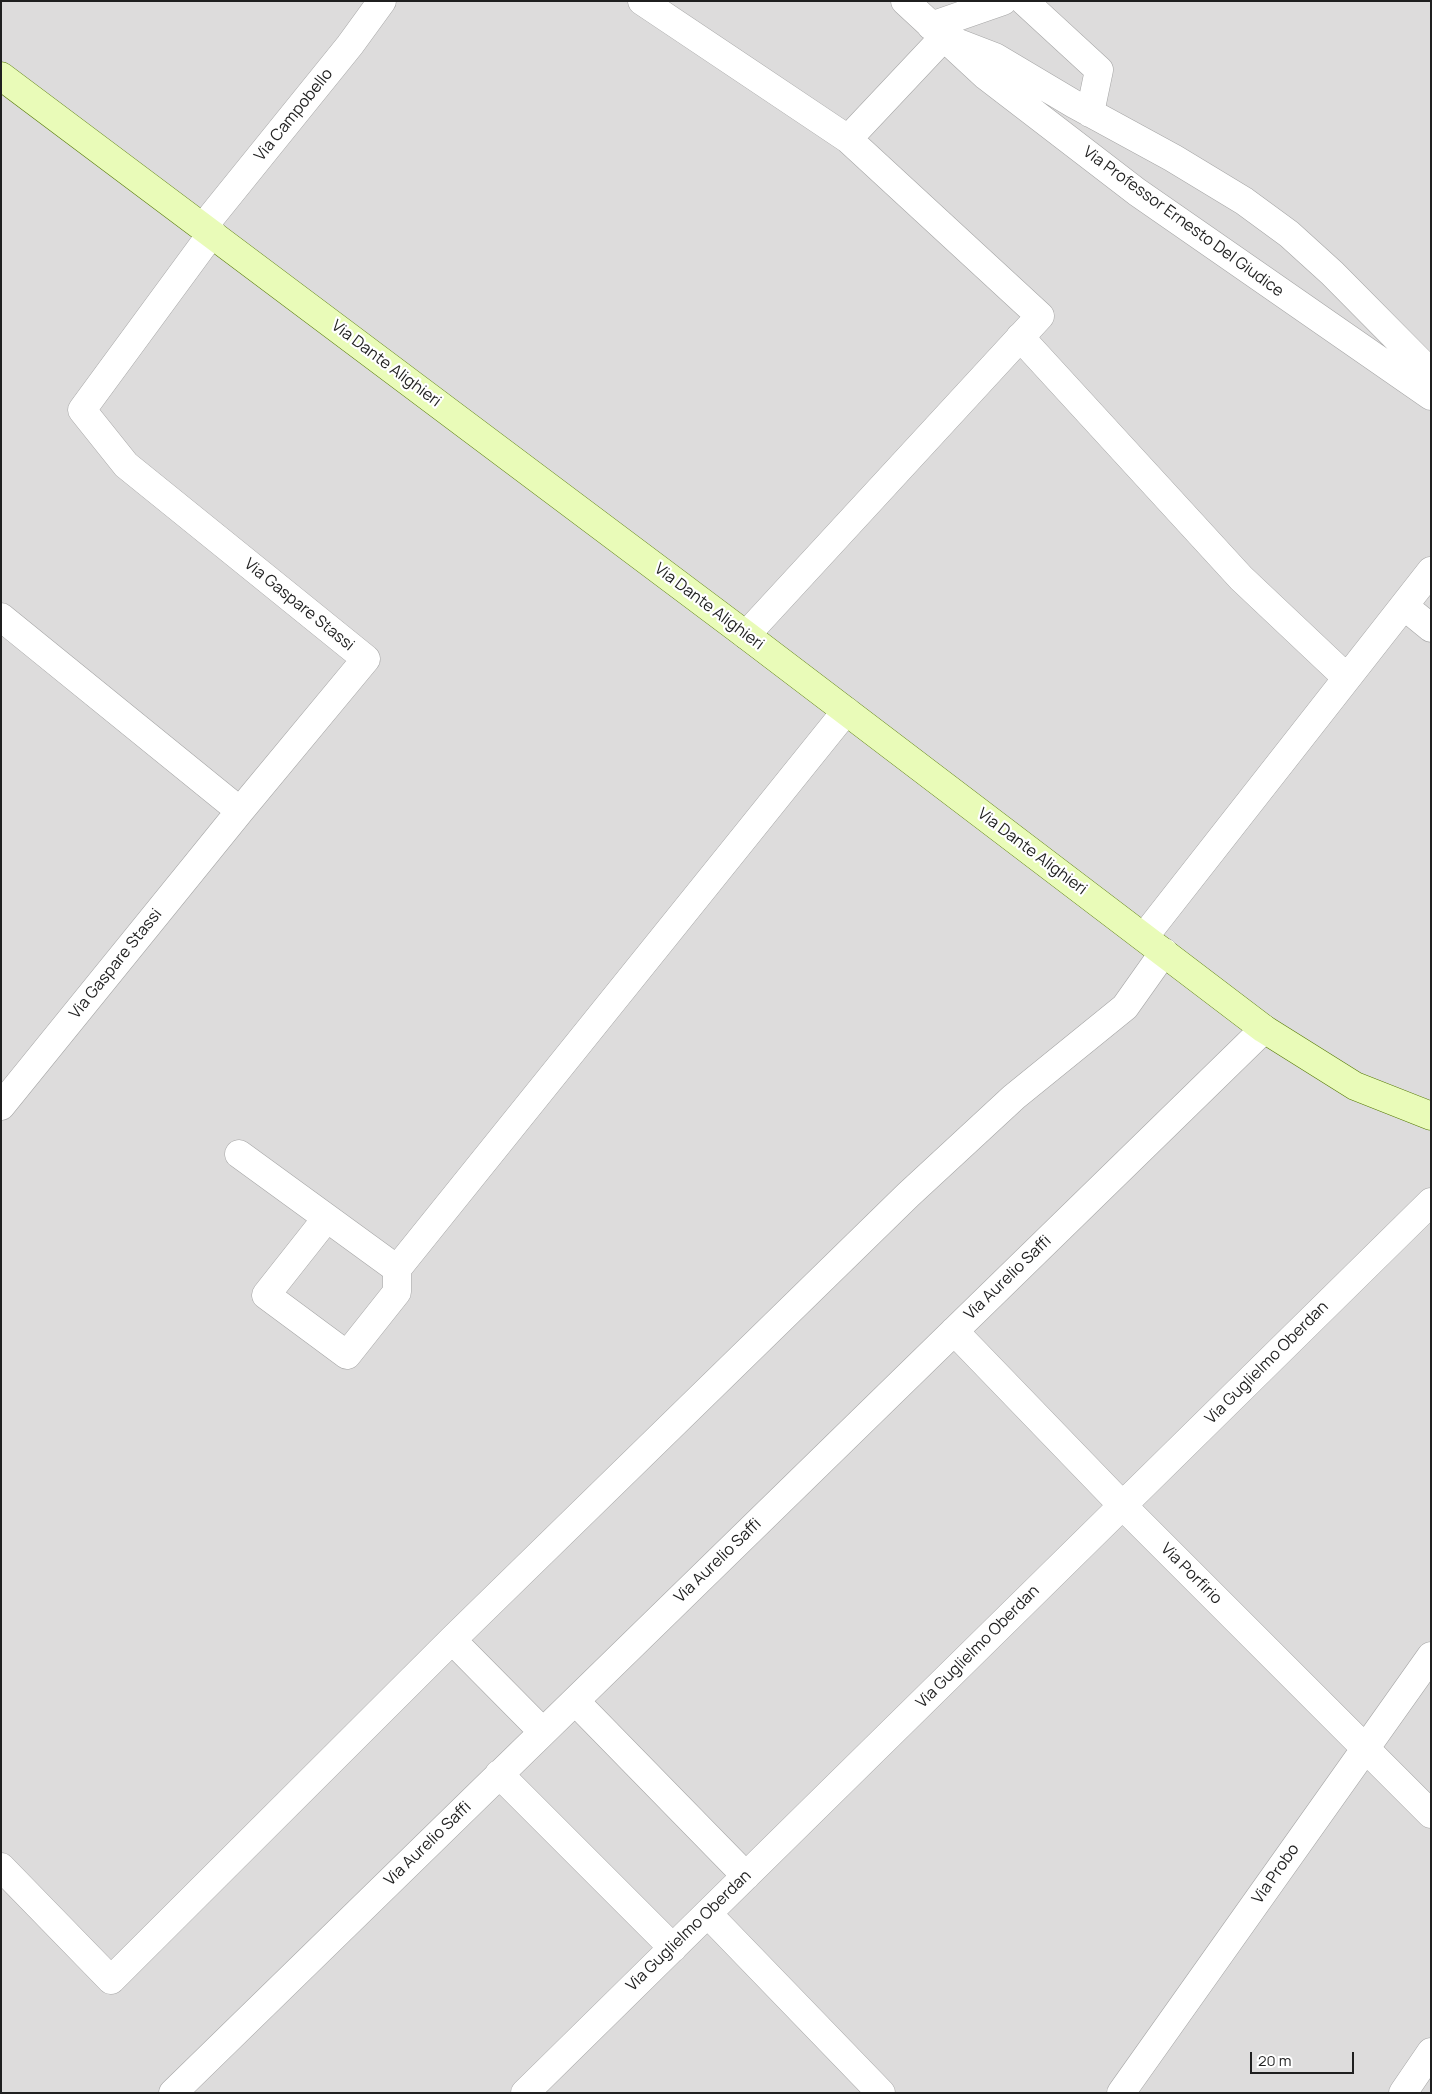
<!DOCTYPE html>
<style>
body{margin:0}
#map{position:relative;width:1432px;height:2094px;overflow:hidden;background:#f0eee5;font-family:Manrope,sans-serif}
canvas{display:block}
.frame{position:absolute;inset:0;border:2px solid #1f1f1f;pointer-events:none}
.scale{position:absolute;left:1250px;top:2052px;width:104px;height:22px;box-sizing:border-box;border:2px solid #1f1f1f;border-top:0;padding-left:6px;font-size:15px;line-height:18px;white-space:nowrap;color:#1f1f1f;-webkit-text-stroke:4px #fff;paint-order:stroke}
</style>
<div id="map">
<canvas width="1432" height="2094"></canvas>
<div class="frame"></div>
<div class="scale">20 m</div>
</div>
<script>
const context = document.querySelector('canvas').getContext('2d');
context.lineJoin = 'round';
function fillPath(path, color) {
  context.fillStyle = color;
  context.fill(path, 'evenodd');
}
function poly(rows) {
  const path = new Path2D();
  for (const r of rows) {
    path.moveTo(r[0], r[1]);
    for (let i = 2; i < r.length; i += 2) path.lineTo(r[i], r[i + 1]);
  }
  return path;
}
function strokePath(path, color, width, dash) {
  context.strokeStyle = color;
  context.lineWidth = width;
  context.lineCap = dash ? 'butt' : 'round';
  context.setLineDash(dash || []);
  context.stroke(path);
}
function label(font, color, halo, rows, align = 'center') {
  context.font = font + ' Manrope,sans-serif';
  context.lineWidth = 4.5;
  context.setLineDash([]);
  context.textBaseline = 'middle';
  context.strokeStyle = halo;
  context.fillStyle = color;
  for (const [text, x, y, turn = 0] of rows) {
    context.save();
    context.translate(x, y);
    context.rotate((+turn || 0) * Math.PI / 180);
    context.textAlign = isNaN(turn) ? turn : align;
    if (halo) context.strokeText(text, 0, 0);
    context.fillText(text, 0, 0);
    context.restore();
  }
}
const residential = poly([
 [1,1,1431,1,1431,2093,1,2093]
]);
const street = poly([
 [642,1,848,139,1040,316,746,635],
 [905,1,986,76,1137,192,1431,396],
 [1024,1,1099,70,1090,113],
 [931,26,1003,1],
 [956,42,995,57,1074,104,1173,158,1244,201,1289,234,1332,273,1431,373],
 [848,139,943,38],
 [203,227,350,45,382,1],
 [1020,337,1241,578,1347,678],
 [1404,606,1431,628],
 [1,617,240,811],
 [1144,937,1431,571],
 [1,1106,240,811,366,659,126,465,82,410,212,233],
 [239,1154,397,1269,846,711],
 [326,1219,266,1295,347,1355,397,1292,397,1269],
 [954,1331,1122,1505,1431,1814],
 [452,1640,543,1732],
 [575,1701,746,1876],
 [499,1774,673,1948],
 [1,1867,111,1980,452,1640,908,1195,1014,1097,1125,1007,1164,952],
 [708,1914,881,2093],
 [173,2093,1264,1029],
 [525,2093,1431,1202],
 [1121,2093,1431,1656],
 [1403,2093,1431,2052]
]);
const secondary = poly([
 [1,76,746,635,1264,1029,1355,1086,1431,1116]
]);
const streetNames = [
 ["Via Campobello",294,115,-51],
 ["Via Professor Ernesto Del Giudice",1183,222,36],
 ["Via Dante Alighieri",386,364,37],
 ["Via Gaspare Stassi",299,605,39],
 ["Via Dante Alighieri",709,607,37],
 ["Via Dante Alighieri",1032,852,37],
 ["Via Gaspare Stassi",116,964,-51],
 ["Via Aurelio Saffi",1008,1278,-44],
 ["Via Guglielmo Oberdan",1267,1363,-45],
 ["Via Aurelio Saffi",718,1561,-44],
 ["Via Porfirio",1191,1574,45],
 ["Via Guglielmo Oberdan",978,1647,-45],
 ["Via Aurelio Saffi",428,1844,-44],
 ["Via Probo",1276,1874,-55],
 ["Via Guglielmo Oberdan",689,1931,-44]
];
fillPath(residential, '#dddcdc');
strokePath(street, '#a6a6a6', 29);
strokePath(secondary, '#537803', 29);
strokePath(street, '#fff', 28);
strokePath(secondary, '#e9fbb8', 28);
label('16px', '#1f1f1f', '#fff', streetNames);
</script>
